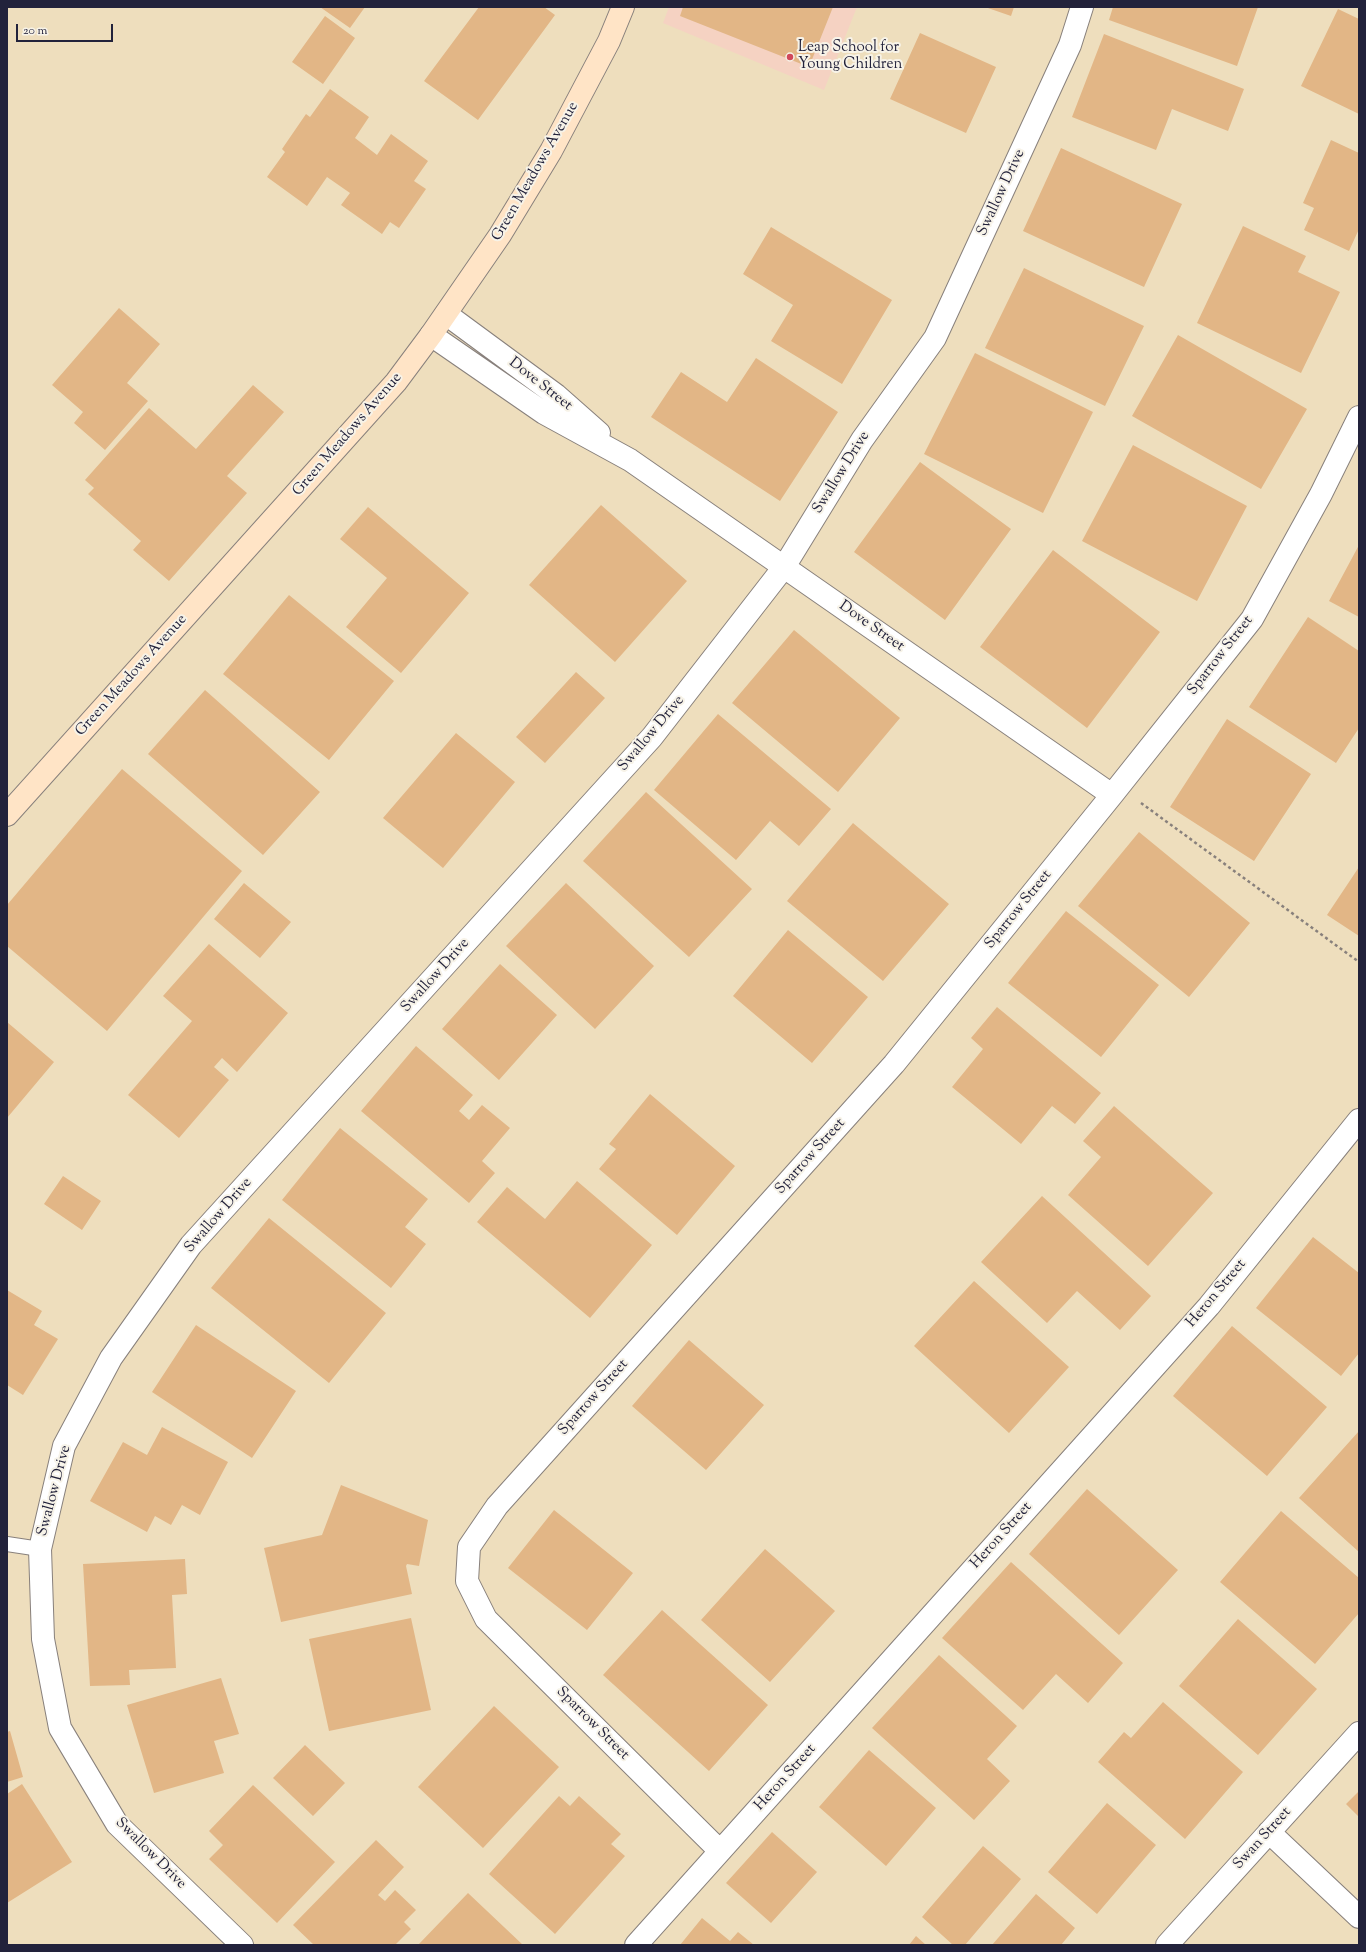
<!DOCTYPE html>
<style>
body{margin:0}
#map{position:relative;width:1366px;height:1952px;overflow:hidden;background:#eedebd;font-family:"Sorts Mill Goudy",serif}
canvas{display:block}
.frame{position:absolute;inset:0;border:8px solid #22223b;pointer-events:none}
.scale{position:absolute;left:16px;top:24px;width:97px;height:18px;box-sizing:border-box;border:2px solid #22223b;border-top:0;padding-left:5px;font-size:12px;line-height:14px;white-space:nowrap;color:#22223b;-webkit-text-stroke:3px #f7f3e8;paint-order:stroke}
</style>
<div id="map">
<canvas width="1366" height="1952"></canvas>
<div class="frame"></div>
<div class="scale">20 m</div>
</div>
<script>
const context = document.querySelector('canvas').getContext('2d');
context.lineJoin = 'round';
function fillPath(path, color) {
  context.fillStyle = color;
  context.fill(path, 'evenodd');
}
function poly(rows) {
  const path = new Path2D();
  for (const r of rows) {
    path.moveTo(r[0], r[1]);
    for (let i = 2; i < r.length; i += 2) path.lineTo(r[i], r[i + 1]);
  }
  return path;
}
function strokePath(path, color, width, dash) {
  context.strokeStyle = color;
  context.lineWidth = width;
  context.lineCap = dash ? 'butt' : 'round';
  context.setLineDash(dash || []);
  context.stroke(path);
}
function label(font, color, halo, rows, align = 'center') {
  context.font = font + ' "Sorts Mill Goudy",serif';
  context.lineWidth = 4;
  context.setLineDash([]);
  context.textBaseline = 'middle';
  context.strokeStyle = halo;
  context.fillStyle = color;
  for (const [text, x, y, turn = 0] of rows) {
    context.save();
    context.translate(x, y);
    context.rotate((+turn || 0) * Math.PI / 180);
    context.textAlign = isNaN(turn) ? turn : align;
    if (halo) context.strokeText(text, 0, 0);
    context.fillText(text, 0, 0);
    context.restore();
  }
}
const built = poly([
 [669,7,857,7,824,90,663,23]
]);
const building = poly([
 [320,7,365,7,350,28],
 [479,7,544,7,555,15,478,120,424,81],
 [683,7,833,7,809,67,680,16],
 [985,7,1014,7,1011,16],
 [1113,7,1258,7,1237,66,1109,20],
 [1338,9,1359,19,1359,114,1301,86],
 [325,16,355,38,323,84,292,62],
 [920,33,996,67,966,133,890,99],
 [1104,34,1244,89,1228,131,1172,109,1156,150,1072,117],
 [330,89,369,117,355,138,377,155,391,134,428,161,414,181,426,189,399,228,390,222,382,234,341,205,350,193,327,177,307,206,267,177,285,152,282,149,306,114,310,117],
 [1331,140,1359,153,1359,229,1349,251,1304,230,1314,208,1303,203],
 [1061,148,1182,204,1144,287,1023,231],
 [1243,226,1306,256,1298,272,1340,292,1301,373,1197,323],
 [771,227,892,300,842,384,771,341,793,305,743,274],
 [1024,268,1144,326,1105,406,985,348],
 [119,308,160,344,127,383,148,401,105,450,74,423,83,412,52,385],
 [1178,335,1307,409,1261,489,1132,416],
 [975,353,1093,412,1043,513,924,454],
 [756,358,838,412,780,501,651,417,681,372,727,402],
 [253,385,284,412,227,476,247,493,169,581,133,550,141,541,88,494,94,488,85,480,149,408,196,449],
 [1133,445,1247,506,1197,601,1082,541],
 [920,462,1011,529,945,620,854,552],
 [601,505,687,581,615,662,529,585],
 [368,507,469,593,401,673,346,627,387,578,340,539],
 [1359,545,1359,617,1329,601],
 [1053,550,1160,632,1087,728,980,647],
 [289,595,394,681,329,760,223,674],
 [1308,617,1359,651,1359,728,1336,763,1249,707],
 [794,630,900,718,838,792,732,703],
 [576,672,605,698,545,763,516,737],
 [205,690,320,792,263,855,148,754],
 [718,714,831,809,799,846,770,821,736,860,654,790],
 [1227,719,1311,774,1254,861,1170,807],
 [456,733,515,782,443,868,383,818],
 [122,769,242,871,107,1031,7,946,7,905],
 [646,792,752,889,689,957,583,861],
 [853,823,949,904,883,981,787,901],
 [1139,832,1250,923,1189,997,1078,906],
 [1359,867,1359,936,1327,915],
 [244,883,291,922,260,958,214,919],
 [566,883,654,966,595,1029,506,946],
 [1066,911,1159,985,1101,1057,1008,983],
 [788,930,868,997,812,1063,733,996],
 [209,944,288,1013,237,1072,222,1058,214,1067,229,1080,179,1138,128,1095,192,1021,163,996],
 [500,964,557,1015,499,1080,442,1029],
 [997,1007,1101,1093,1075,1124,1052,1106,1021,1144,952,1087,983,1049,971,1038],
 [7,1022,54,1062,7,1118],
 [416,1046,473,1095,459,1111,469,1120,482,1105,510,1128,482,1161,495,1173,469,1203,361,1111],
 [650,1094,735,1166,677,1235,599,1169,616,1149,609,1144],
 [1114,1106,1213,1193,1148,1266,1068,1195,1101,1157,1083,1141],
 [340,1128,428,1199,405,1227,426,1244,391,1288,282,1200],
 [63,1176,101,1201,82,1230,44,1204],
 [577,1181,652,1245,590,1318,477,1222,507,1187,545,1219],
 [1042,1196,1151,1296,1120,1330,1077,1291,1047,1323,981,1262],
 [269,1218,386,1313,329,1383,211,1288],
 [1313,1237,1359,1273,1359,1353,1341,1376,1256,1308],
 [974,1281,1069,1367,1009,1433,914,1346],
 [7,1290,42,1311,34,1325,58,1339,23,1395,7,1385],
 [196,1325,296,1391,252,1458,152,1392],
 [1232,1326,1327,1407,1267,1476,1173,1396],
 [689,1340,764,1405,706,1470,632,1406],
 [162,1427,228,1462,200,1515,182,1505,171,1525,155,1516,147,1532,90,1501,123,1442,147,1455],
 [1359,1431,1359,1552,1299,1498],
 [341,1485,428,1520,419,1566,407,1564,406,1566,412,1594,281,1622,264,1548,322,1535],
 [1087,1489,1178,1570,1119,1635,1029,1554],
 [554,1510,633,1573,587,1630,508,1568],
 [1281,1511,1359,1578,1359,1613,1315,1664,1220,1582],
 [765,1549,835,1611,770,1682,701,1620],
 [185,1559,187,1594,172,1595,176,1668,129,1670,130,1685,90,1686,83,1564],
 [1011,1562,1123,1663,1088,1703,1056,1674,1023,1710,942,1638],
 [662,1610,768,1705,709,1771,603,1675],
 [411,1618,431,1710,329,1731,309,1639],
 [1238,1619,1317,1689,1258,1755,1179,1686],
 [939,1655,1017,1726,987,1759,1010,1781,974,1820,872,1728],
 [221,1678,239,1734,214,1741,224,1773,154,1793,127,1705],
 [1163,1702,1243,1772,1185,1839,1098,1762,1124,1732,1131,1738],
 [494,1706,559,1767,483,1848,418,1787],
 [10,1731,23,1777,7,1782,7,1732],
 [305,1745,345,1783,313,1816,273,1778],
 [869,1750,936,1808,886,1866,819,1807],
 [22,1784,72,1862,7,1903,7,1794],
 [253,1785,335,1862,277,1923,209,1859,223,1845,209,1831],
 [1359,1791,1359,1817,1346,1804],
 [559,1796,570,1806,579,1796,621,1834,611,1844,625,1856,555,1934,489,1874],
 [1107,1803,1156,1845,1097,1914,1048,1872],
 [772,1832,817,1872,771,1923,726,1883],
 [376,1840,404,1867,378,1895,385,1901,395,1890,416,1910,404,1922,411,1929,395,1945,314,1945,293,1925],
 [983,1846,1021,1879,965,1945,953,1945,922,1917],
 [468,1893,523,1945,418,1945],
 [1036,1894,1075,1928,1061,1945,992,1945],
 [702,1918,730,1941,738,1932,754,1945,680,1945],
 [916,1936,926,1945,909,1945]
]);
const path = poly([
 [1141,803,1359,962]
]);
const lane = poly([
 [7,1544,40,1549]
]);
const street = poly([
 [446,314,556,395,599,433],
 [431,335,544,413,630,460,1112,795],
 [1269,1832,1359,1917],
 [720,1851,486,1619,467,1581,469,1547,497,1506,894,1064,1112,795,1252,619,1321,494,1359,417],
 [242,1945,117,1824,60,1728,43,1639,40,1549,64,1446,111,1358,191,1245,652,737,784,567,862,440,935,338,1070,45,1082,7],
 [636,1945,1209,1306,1359,1120],
 [1167,1945,1359,1733]
]);
const secondary = poly([
 [7,815,396,382,431,335,500,235,551,151,609,41,623,7]
]);
const markers = [
 [790,57,4,"#d1495b"]
];
const poiNames = [
 ["Leap School for",798,48],
 ["Young Children",798,65]
];
const streetNames = [
 ["Green Meadows Avenue",536,172,-60],
 ["Swallow Drive",1002,193,-65],
 ["Dove Street",540,385,38],
 ["Green Meadows Avenue",348,435,-49],
 ["Swallow Drive",842,473,-58],
 ["Dove Street",871,627,35],
 ["Sparrow Street",1221,656,-52],
 ["Green Meadows Avenue",132,676,-48],
 ["Swallow Drive",652,734,-50],
 ["Sparrow Street",1019,910,-51],
 ["Swallow Drive",436,976,-48],
 ["Sparrow Street",811,1157,-48],
 ["Swallow Drive",219,1216,-49],
 ["Heron Street",1217,1294,-50],
 ["Sparrow Street",594,1398,-48],
 ["Swallow Drive",55,1491,-75],
 ["Heron Street",1002,1536,-48],
 ["Sparrow Street",592,1724,45],
 ["Heron Street",786,1778,-48],
 ["Swan Street",1263,1839,-48],
 ["Swallow Drive",150,1854,45]
];
fillPath(built, '#f5d2c2');
fillPath(building, '#e2b686');
strokePath(lane, '#88807c', 16);
strokePath(street, '#88807c', 24);
strokePath(secondary, '#88807c', 24);
strokePath(path, '#88807c', 2.5, [3, 3]);
strokePath(lane, '#fff', 14);
strokePath(street, '#fff', 22);
strokePath(secondary, '#ffe4c6', 22);
for (const [x, y, r, color] of markers) {
  const dot = new Path2D();
  dot.arc(x, y, r, 0, 2 * Math.PI);
  context.fillStyle = color;
  context.fill(dot);
  strokePath(dot, '#f7f3e8', 1.5);
}
label('15px', '#22223b', '#f7f3e8', poiNames, 'left');
label('15px', '#22223b', '#f7f3e8', streetNames);
</script>
